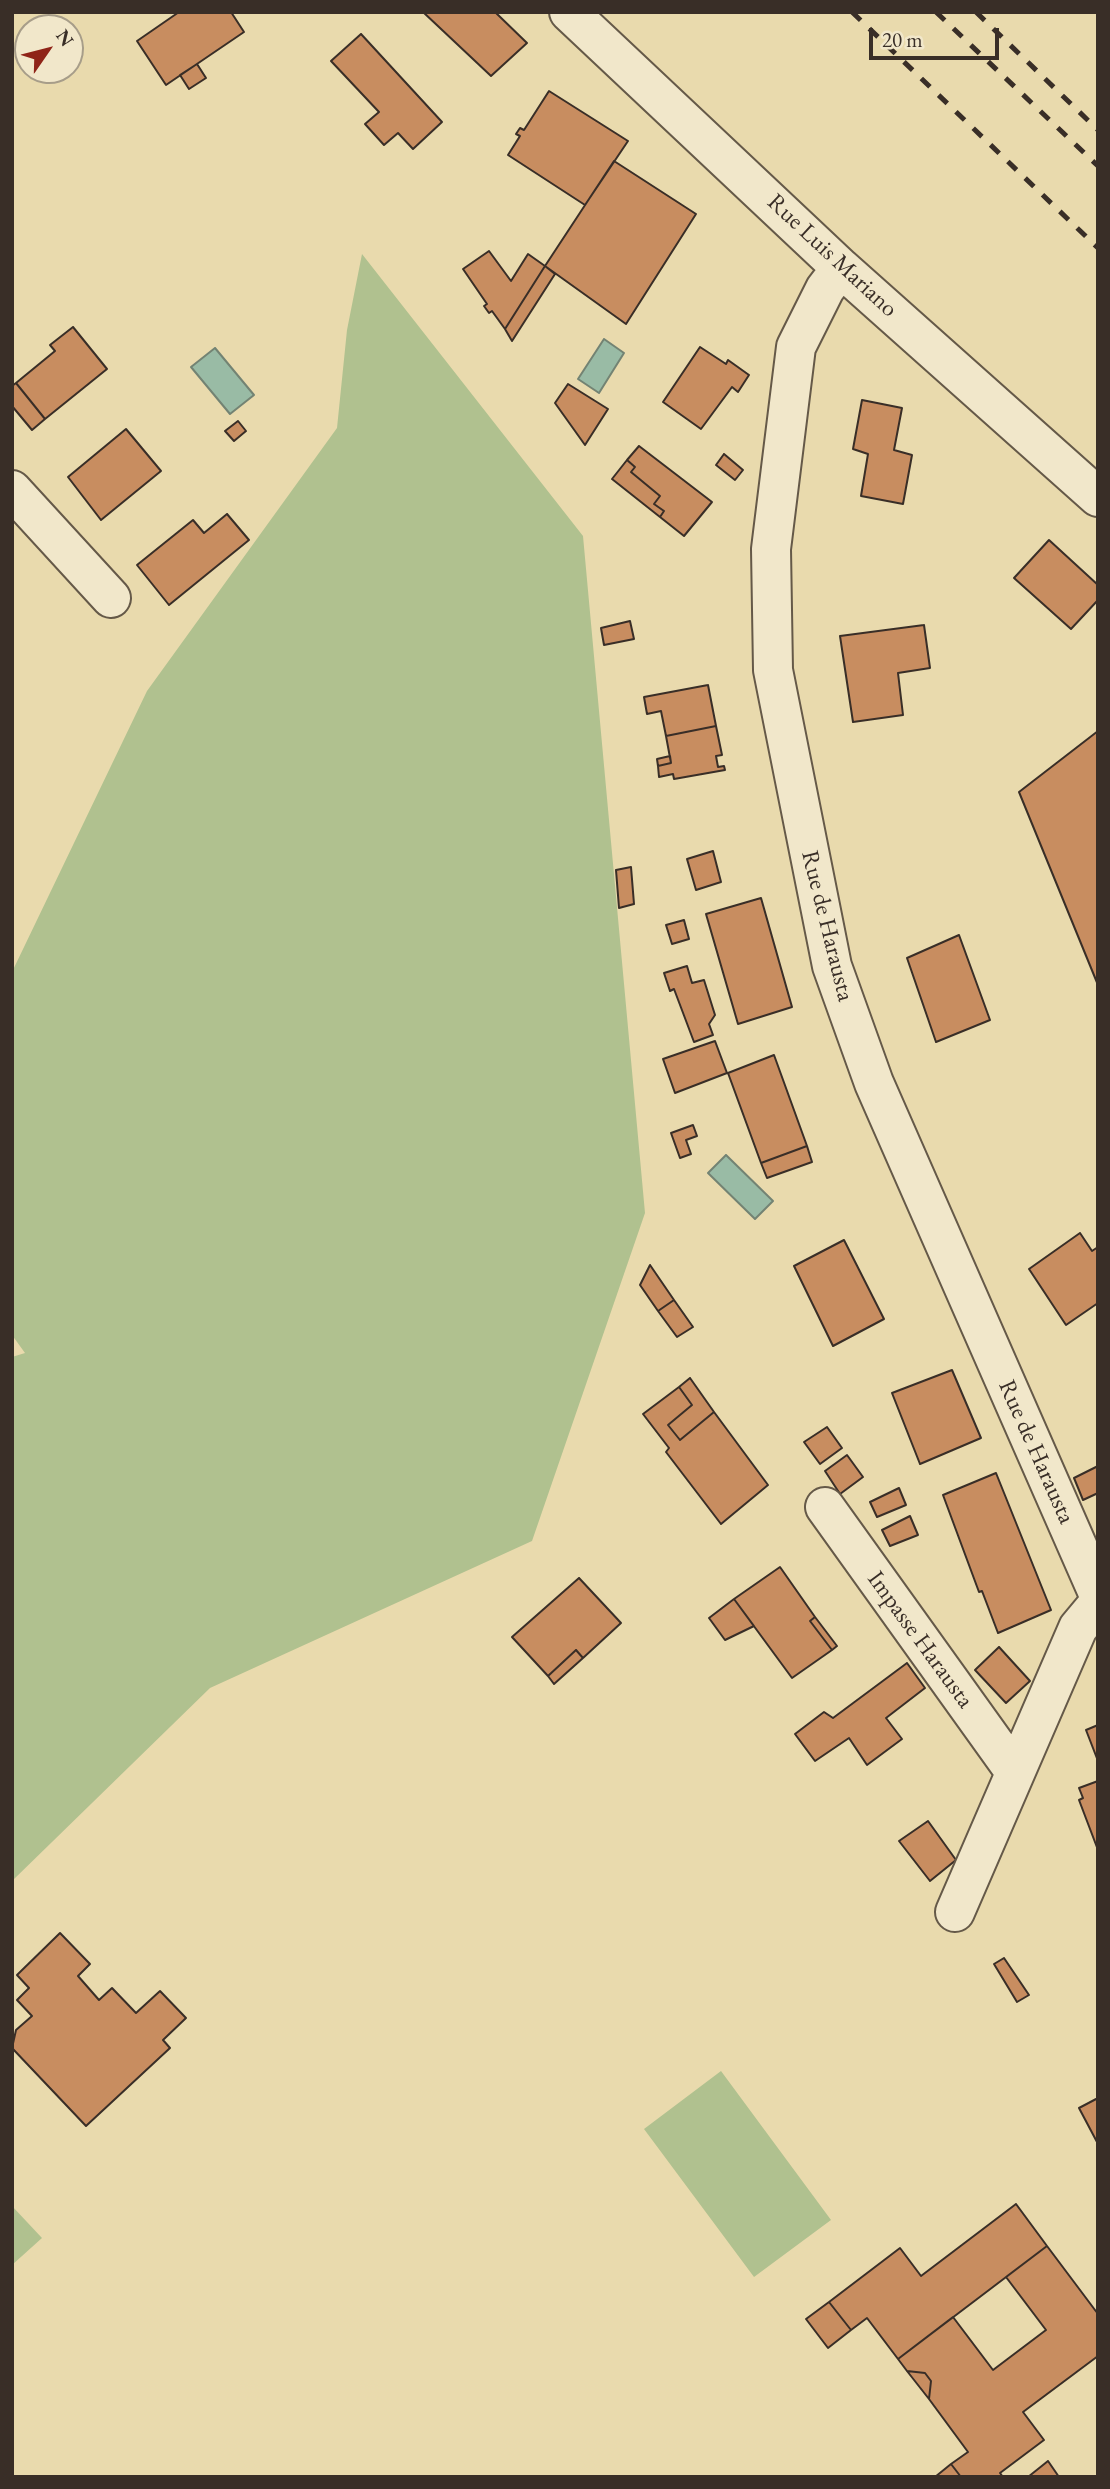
<!DOCTYPE html>
<style>
body{margin:0}
#map{position:relative;width:1110px;height:2489px;overflow:hidden;background:#e9daad;font-family:"EB Garamond",serif}
canvas{display:block}
.frame{position:absolute;inset:0;border:14px solid #392e27;pointer-events:none}
.north{position:absolute;left:14px;top:14px;width:70px;height:70px;box-sizing:border-box;background:#f1e7ca;border:2px solid #a79d89;border-radius:50%;rotate:55deg;font-size:19px;font-weight:700;line-height:28px;text-align:center;color:#392e27}
.north::after{content:'';display:block;margin:auto;width:24px;height:32px;background:#8f2418;clip-path:polygon(50% 0,100% 100%,50% 72%,0 100%)}
.scale{position:absolute;left:869px;top:28px;width:130px;height:32px;box-sizing:border-box;border:4px solid #392e27;border-top:0;padding-left:9px;font-size:21px;line-height:24px;white-space:nowrap;color:#392e27;-webkit-text-stroke:5px #f1e7ca;paint-order:stroke}
</style>
<div id="map">
<canvas width="1110" height="2489"></canvas>
<div class="frame"></div>
<div class="north">N</div>
<div class="scale">20 m</div>
</div>
<script>
const context = document.querySelector('canvas').getContext('2d');
context.lineJoin = 'round';
function fillPath(path, color) {
  context.fillStyle = color;
  context.fill(path, 'evenodd');
}
function poly(rows) {
  const path = new Path2D();
  for (const r of rows) {
    path.moveTo(r[0], r[1]);
    for (let i = 2; i < r.length; i += 2) path.lineTo(r[i], r[i + 1]);
  }
  return path;
}
function strokePath(path, color, width, dash) {
  context.strokeStyle = color;
  context.lineWidth = width;
  context.lineCap = dash ? 'butt' : 'round';
  context.setLineDash(dash || []);
  context.stroke(path);
}
function label(font, color, halo, rows, align = 'center') {
  context.font = font + ' "EB Garamond",serif';
  context.lineWidth = 7;
  context.setLineDash([]);
  context.textBaseline = 'middle';
  context.strokeStyle = halo;
  context.fillStyle = color;
  for (const [text, x, y, turn = 0] of rows) {
    context.save();
    context.translate(x, y);
    context.rotate((+turn || 0) * Math.PI / 180);
    context.textAlign = isNaN(turn) ? turn : align;
    if (halo) context.strokeText(text, 0, 0);
    context.fillText(text, 0, 0);
    context.restore();
  }
}
const green = poly([
 [362,254,583,536,645,1213,532,1541,210,1688,12,1881,12,1357,25,1353,12,1335,12,972,147,691,337,428,347,330],
 [721,2071,831,2220,754,2277,644,2129],
 [12,2206,42,2238,12,2265]
]);
const water = poly([
 [604,339,624,353,599,393,578,379,604,339],
 [215,348,254,395,230,414,191,367,215,348],
 [726,1155,773,1201,755,1219,708,1173,726,1155]
]);
const building = poly([
 [179,12,231,12,244,32,166,85,137,41,179,12],
 [423,12,495,12,527,43,491,76,423,12],
 [361,34,442,122,413,149,398,133,384,145,365,124,379,112,331,61,361,34],
 [197,64,206,78,189,89,180,75,197,64],
 [549,91,628,141,585,205,508,155,520,136,516,134,520,128,524,130,549,91],
 [614,161,696,214,626,324,545,266,614,161],
 [489,251,511,281,528,254,545,266,505,329,492,311,489,313,484,306,487,304,463,269,489,251],
 [545,266,555,274,512,341,505,329,545,266],
 [73,327,107,369,45,419,16,383,55,351,50,345,73,327],
 [700,347,726,364,728,360,749,375,738,392,732,387,701,429,663,402,700,347],
 [16,383,45,419,32,430,12,406,12,386,16,383],
 [568,384,608,409,585,445,555,403,568,384],
 [862,400,902,408,894,450,912,455,903,504,861,496,868,454,853,449,862,400],
 [238,421,246,431,234,441,225,431,238,421],
 [126,429,161,471,101,520,68,477,126,429],
 [639,446,712,502,684,536,660,517,664,511,654,504,660,496,631,472,635,467,627,460,639,446],
 [724,454,743,470,735,480,716,465,724,454],
 [627,460,635,467,631,472,660,496,654,504,664,511,660,517,612,479,627,460],
 [227,514,249,540,169,605,137,565,193,520,204,533,227,514],
 [1049,540,1098,585,1098,600,1071,629,1014,578,1049,540],
 [630,621,634,639,604,645,601,628,630,621],
 [924,625,930,668,898,673,903,715,853,722,840,636,924,625],
 [708,685,716,726,666,736,661,711,647,714,644,697,708,685],
 [716,726,722,755,716,756,718,767,724,766,725,770,674,779,673,774,659,777,658,766,671,763,666,736,716,726],
 [1098,731,1098,985,1019,792,1098,731],
 [670,756,671,763,658,766,657,759,670,756],
 [713,851,721,882,696,890,687,859,713,851],
 [631,867,634,904,619,908,616,870,631,867],
 [761,898,792,1007,738,1024,706,914,761,898],
 [684,920,689,939,672,944,666,925,684,920],
 [959,935,990,1020,936,1042,907,958,959,935],
 [687,966,692,983,704,980,715,1015,709,1024,713,1035,694,1042,674,989,670,991,664,973,687,966],
 [715,1041,727,1073,675,1093,663,1059,715,1041],
 [774,1055,807,1146,761,1163,728,1073,774,1055],
 [693,1125,697,1136,686,1140,691,1154,680,1158,671,1133,693,1125],
 [807,1146,812,1162,767,1178,761,1163,807,1146],
 [1080,1233,1092,1251,1098,1247,1098,1303,1066,1325,1029,1269,1080,1233],
 [844,1240,884,1319,833,1346,794,1266,844,1240],
 [650,1265,674,1300,658,1311,640,1285,650,1265],
 [674,1300,693,1327,677,1337,658,1311,674,1300],
 [952,1370,981,1438,920,1464,892,1393,952,1370],
 [690,1378,714,1412,680,1440,668,1425,692,1405,679,1387,690,1378],
 [679,1387,692,1405,668,1425,680,1440,714,1412,768,1485,721,1524,666,1452,669,1448,643,1414,679,1387],
 [827,1427,842,1448,820,1464,804,1442,827,1427],
 [847,1455,863,1477,840,1494,825,1471,847,1455],
 [1098,1466,1098,1493,1083,1500,1074,1478,1098,1466],
 [996,1473,1051,1610,998,1633,982,1591,979,1592,943,1495,996,1473],
 [899,1488,906,1505,877,1517,870,1502,899,1488],
 [910,1516,918,1535,890,1546,882,1530,910,1516],
 [780,1567,815,1617,810,1621,832,1650,792,1678,734,1599,780,1567],
 [579,1578,621,1623,583,1658,576,1650,548,1676,512,1637,579,1578],
 [734,1599,754,1626,725,1640,709,1618,734,1599],
 [815,1617,837,1646,832,1650,810,1621,815,1617],
 [999,1647,1030,1681,1006,1703,975,1670,999,1647],
 [576,1650,583,1658,554,1684,548,1676,576,1650],
 [907,1663,925,1688,886,1718,902,1739,867,1765,849,1738,815,1761,795,1734,824,1712,833,1718,907,1663],
 [1098,1725,1098,1761,1086,1730,1098,1725],
 [1098,1781,1098,1850,1079,1800,1083,1798,1079,1788,1098,1781],
 [928,1821,956,1860,930,1881,899,1841,928,1821],
 [60,1933,90,1964,78,1976,99,2000,112,1988,136,2013,160,1991,186,2018,163,2040,170,2048,86,2126,12,2048,16,2030,32,2016,17,2000,29,1988,17,1975,60,1933],
 [1004,1958,1029,1995,1017,2002,994,1964,1004,1958],
 [1098,2098,1098,2142,1097,2142,1079,2108,1098,2098],
 [1016,2204,1047,2246,898,2359,867,2318,851,2330,829,2302,900,2248,921,2276,1016,2204],
 [1047,2246,1098,2314,1098,2356,1023,2412,1044,2440,1000,2473,1003,2477,961,2477,951,2464,968,2452,929,2399,931,2381,925,2373,907,2371,898,2359,953,2317,993,2370,1046,2330,1006,2277,1047,2246],
 [829,2302,851,2330,828,2348,806,2319,829,2302],
 [907,2371,925,2373,931,2381,929,2399,907,2371],
 [1048,2461,1059,2477,1028,2477,1048,2461],
 [951,2464,961,2477,935,2477,951,2464]
]);
const minor = poly([
 [569,12,841,268,1098,497],
 [841,268,825,289,796,347,771,549,773,670,832,966,874,1083,1098,1593],
 [12,490,111,598],
 [825,1507,1015,1772],
 [955,1912,1078,1628,1098,1604]
]);
const rail = poly([
 [852,12,1098,248],
 [936,12,1098,166],
 [976,12,1098,130]
]);
const streetNames = [
 ["Rue Luis Mariano",832,256,43],
 ["Rue de Harausta",827,926,76],
 ["Rue de Harausta",1036,1452,66],
 ["Impasse Harausta",920,1640,54]
];
fillPath(green, '#b0c18f');
fillPath(water, '#99bba5');
strokePath(water, '#738373', 2);
fillPath(building, '#c88d60');
strokePath(building, '#392e27', 2);
strokePath(minor, '#655948', 42);
strokePath(minor, '#f1e7ca', 38);
strokePath(rail, '#392e27', 5, [12, 12]);
label('24px', '#392e27', '#f1e7ca', streetNames);
</script>
